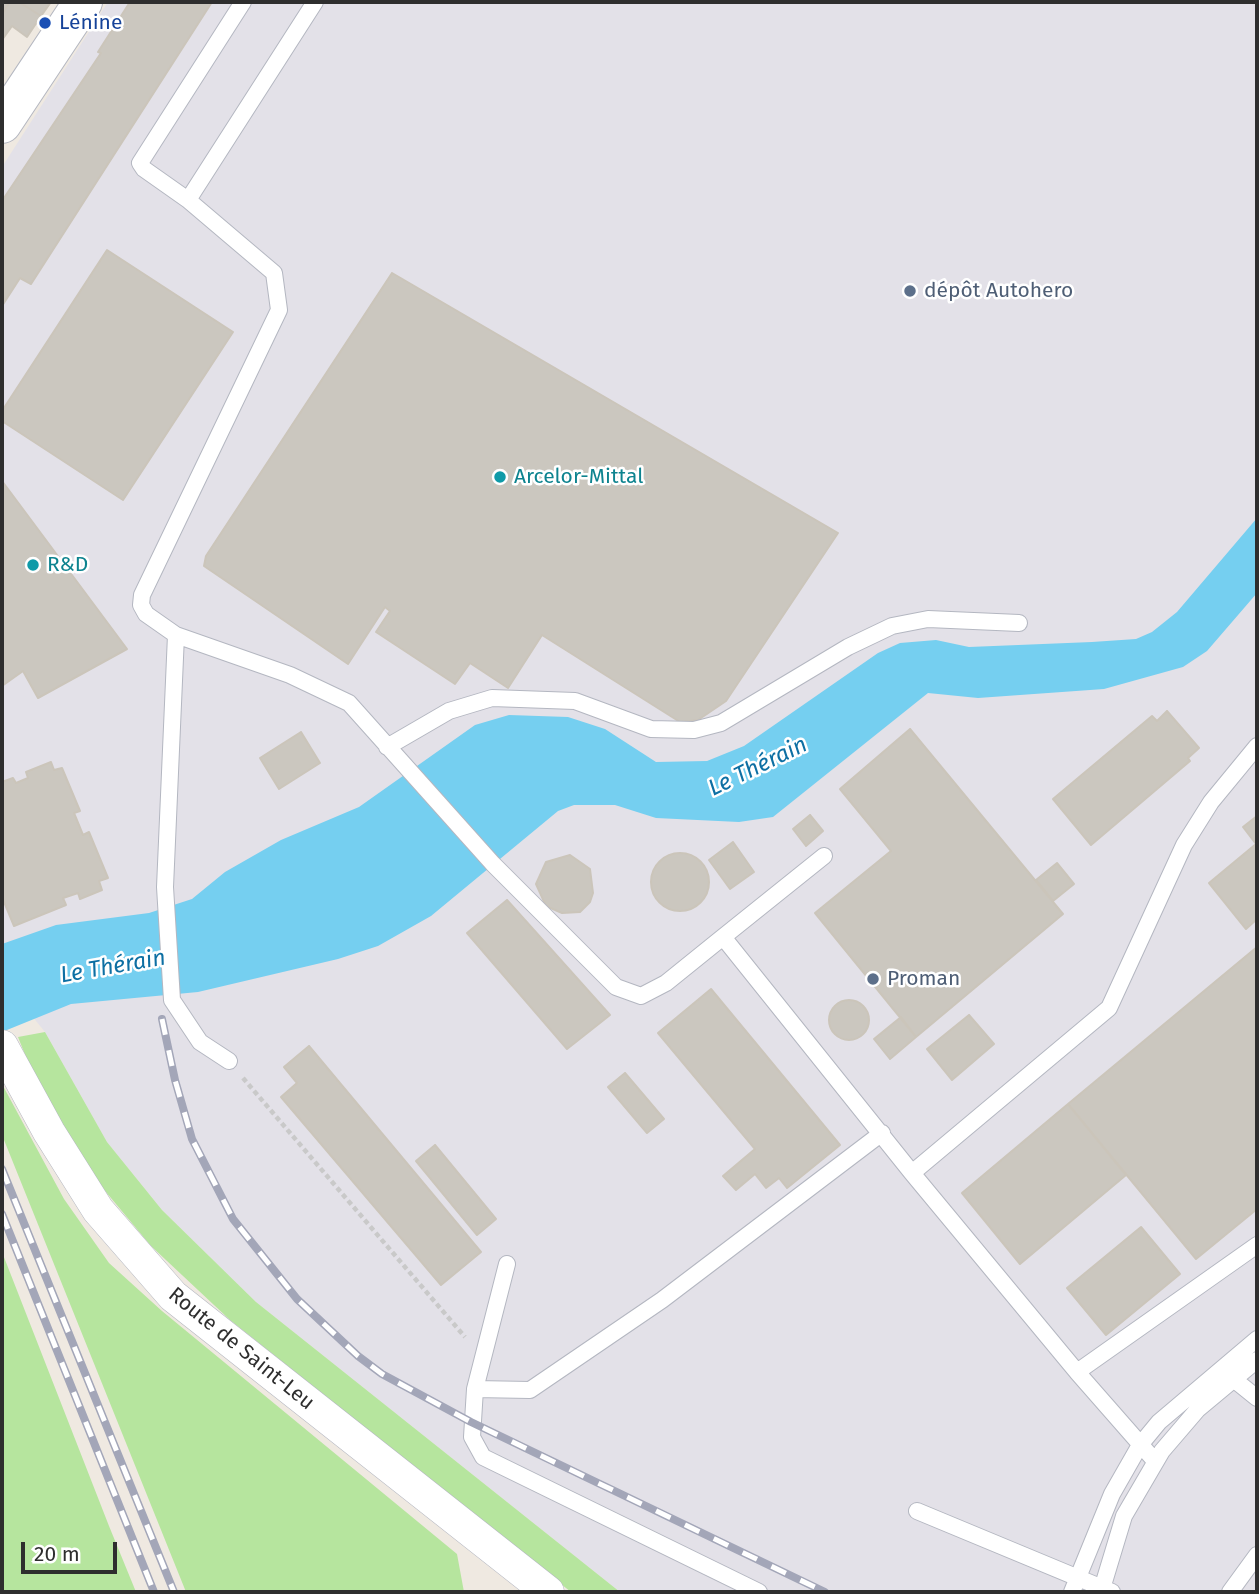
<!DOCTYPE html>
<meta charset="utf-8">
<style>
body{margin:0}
#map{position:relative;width:1259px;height:1594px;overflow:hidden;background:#efe9e1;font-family:"Fira Sans",sans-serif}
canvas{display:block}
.frame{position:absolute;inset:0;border:4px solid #2e2e2e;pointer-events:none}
.scale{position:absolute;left:21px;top:1542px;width:96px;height:32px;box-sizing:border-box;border:4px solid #2e2e2e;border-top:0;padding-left:9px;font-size:21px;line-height:24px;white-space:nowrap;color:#2e2e2e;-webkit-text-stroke:5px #fff;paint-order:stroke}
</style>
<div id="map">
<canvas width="1259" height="1594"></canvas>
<div class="frame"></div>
<div class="scale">20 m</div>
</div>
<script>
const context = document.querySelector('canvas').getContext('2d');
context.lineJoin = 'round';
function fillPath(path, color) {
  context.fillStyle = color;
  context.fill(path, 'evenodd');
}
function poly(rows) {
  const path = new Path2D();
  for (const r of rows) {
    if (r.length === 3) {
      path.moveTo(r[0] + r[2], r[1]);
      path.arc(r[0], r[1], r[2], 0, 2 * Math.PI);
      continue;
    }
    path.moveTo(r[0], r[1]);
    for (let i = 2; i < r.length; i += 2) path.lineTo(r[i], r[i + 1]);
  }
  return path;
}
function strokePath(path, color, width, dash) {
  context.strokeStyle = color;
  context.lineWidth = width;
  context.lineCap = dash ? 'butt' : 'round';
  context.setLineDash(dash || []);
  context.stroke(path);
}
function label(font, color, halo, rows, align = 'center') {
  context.font = font + ' "Fira Sans",sans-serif';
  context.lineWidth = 5;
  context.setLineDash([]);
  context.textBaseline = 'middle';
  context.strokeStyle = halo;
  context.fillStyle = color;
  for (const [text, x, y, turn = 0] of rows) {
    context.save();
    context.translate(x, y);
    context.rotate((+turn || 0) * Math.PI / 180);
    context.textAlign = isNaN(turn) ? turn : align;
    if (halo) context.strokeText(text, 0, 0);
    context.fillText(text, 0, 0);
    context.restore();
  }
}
const industrial = poly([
 [108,2,1257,2,1257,1592,620,1592,256,1302,162,1210,107,1142,45,1032,2,979,2,167]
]);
const green = poly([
 [45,1032,107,1142,162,1210,256,1302,620,1592,571,1592,230,1320,151,1246,86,1168,38,1087,18,1037],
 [2,1084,64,1199,109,1263,162,1311,457,1554,464,1592,186,1592,2,1135],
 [2,1252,109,1526,136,1592,2,1592]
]);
const water = poly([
 [1257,518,1257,593,1207,651,1183,667,1104,689,978,698,928,693,773,817,739,822,656,818,615,805,574,805,558,811,431,916,378,946,338,959,198,992,71,1004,2,1032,2,944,56,925,149,913,192,899,225,872,281,840,359,807,475,725,509,715,568,717,605,729,656,762,707,761,744,746,878,653,900,643,936,640,969,647,1092,642,1136,639,1152,632,1177,612]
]);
const building = poly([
 [2,2,10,2,2,14,2,2],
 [10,2,19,2,41,16,27,37,12,26,2,40,2,14,10,2],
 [19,2,51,2,41,16,19,2],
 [130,2,212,2,31,284,20,278,2,306,2,201,101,53,98,52,130,2],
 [107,250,233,332,123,500,2,421,2,411,107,250],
 [392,273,838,533,726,701,698,720,680,722,542,635,508,688,470,663,455,684,376,632,390,611,385,607,348,664,204,566,206,556,392,273],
 [2,481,127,649,38,698,23,671,2,686,2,481],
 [1167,711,1199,748,1188,758,1190,761,1091,845,1053,799,1152,716,1157,721,1167,711],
 [910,729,1063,914,916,1037,815,913,891,851,840,789,910,729],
 [301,732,320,763,279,789,260,758,301,732],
 [51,762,54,770,62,768,80,811,74,813,83,835,89,832,108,878,99,881,102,890,80,899,78,893,63,898,66,905,14,926,2,897,2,782,13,778,16,783,28,778,26,772,51,762],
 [810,815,823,831,806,846,793,829,810,815],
 [1257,816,1257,919,1246,929,1209,883,1256,844,1243,827,1257,816],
 [733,842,754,872,730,889,709,860,733,842],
 [680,882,29],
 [570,855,590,869,593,893,590,902,580,912,562,913,546,906,536,884,546,862,570,855],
 [1057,863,1074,884,1053,901,1036,880,1057,863],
 [507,900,610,1015,567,1049,467,933,507,900],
 [1257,947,1257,1209,1196,1259,1068,1104,1257,947],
 [711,989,840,1145,787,1188,779,1178,766,1188,755,1174,736,1190,723,1176,755,1149,658,1033,711,989],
 [849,1020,20],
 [969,1015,994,1044,952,1080,927,1049,969,1015],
 [901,1017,916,1037,890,1059,874,1039,901,1017],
 [309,1046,481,1252,441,1285,281,1097,297,1083,284,1067,309,1046],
 [625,1073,664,1119,647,1133,608,1087,625,1073],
 [1068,1104,1126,1175,1020,1264,962,1193,1068,1104],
 [435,1145,496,1219,477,1235,416,1161,435,1145],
 [1141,1227,1180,1274,1106,1335,1067,1288,1141,1227]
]);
const path = poly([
 [243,1078,465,1337]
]);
const service = poly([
 [243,2,140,163,144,169,188,200,274,273,279,310,142,595,141,605,146,614,176,635,290,675,349,703,493,864,616,987,641,996,666,983,723,937],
 [188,200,315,2],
 [176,635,165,887,172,1000,200,1042,229,1061],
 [387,747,449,711,492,698,575,701,651,729,694,730,721,723,848,647,892,626,928,619,1019,623],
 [824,856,723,937,912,1173,1077,1372,1155,1461],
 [912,1173,1109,1008,1184,845,1211,802,1257,746],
 [1077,1372,1257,1245],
 [1226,1373,1257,1398],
 [475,1389,507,1264],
 [917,1511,1112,1592],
 [759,1592,483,1457,472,1437,475,1389,530,1390,662,1300,882,1133],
 [1072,1592,1112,1494,1140,1445,1159,1422,1257,1339],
 [1101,1592,1124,1516,1162,1451,1198,1409,1257,1360],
 [1230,1592,1257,1555]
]);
const minor = poly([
 [2,1046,49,1132,98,1210,173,1296,548,1592]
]);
const tertiary = poly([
 [2,124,83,2]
]);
const rail = poly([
 [162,1019,175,1080,192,1139,233,1219,297,1299,358,1356,382,1374,471,1422,825,1592],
 [2,1169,174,1592],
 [2,1214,154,1592]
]);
const markers = [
 [45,23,7,"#1a4fb4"],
 [910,291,7,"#5c6f8a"],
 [500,477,7,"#0f9aa8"],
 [33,565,7,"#0f9aa8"],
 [873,979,7,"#5c6f8a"]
];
const transitNames = [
 ["Lénine",59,23]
];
const serviceNames = [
 ["dépôt Autohero",924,291],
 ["Proman",887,979]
];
const cultureNames = [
 ["Arcelor-Mittal",514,477],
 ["R&D",47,565]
];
const streetNames = [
 ["Route de Saint-Leu",241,1349,39]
];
const waterNames = [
 ["Le Thérain",758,767,-26],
 ["Le Thérain",113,967,-10]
];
fillPath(industrial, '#e3e1e8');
fillPath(green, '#b6e59e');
fillPath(water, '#75cff0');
fillPath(building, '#cbc7bf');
strokePath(building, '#cbc5ba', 2);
strokePath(service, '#b4b7c1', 18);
strokePath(minor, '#b4b7c1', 33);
strokePath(tertiary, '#b4b7c1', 40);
strokePath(path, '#c9c9c9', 4.5, [5, 3.5]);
strokePath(service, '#fff', 16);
strokePath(minor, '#fff', 32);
strokePath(tertiary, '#fff', 38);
strokePath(rail, '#a3a6b8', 8);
strokePath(rail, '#fff', 5, [16]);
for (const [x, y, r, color] of markers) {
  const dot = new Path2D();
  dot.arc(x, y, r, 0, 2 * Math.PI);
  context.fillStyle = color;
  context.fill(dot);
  strokePath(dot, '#fff', 2.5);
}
label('21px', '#164399', '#fff', transitNames, 'left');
label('21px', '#4e5e75', '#fff', serviceNames, 'left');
label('21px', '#0d838f', '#fff', cultureNames, 'left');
label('21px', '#2e2e2e', '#fff', streetNames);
label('italic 23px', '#0d6fa3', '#fff', waterNames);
</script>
